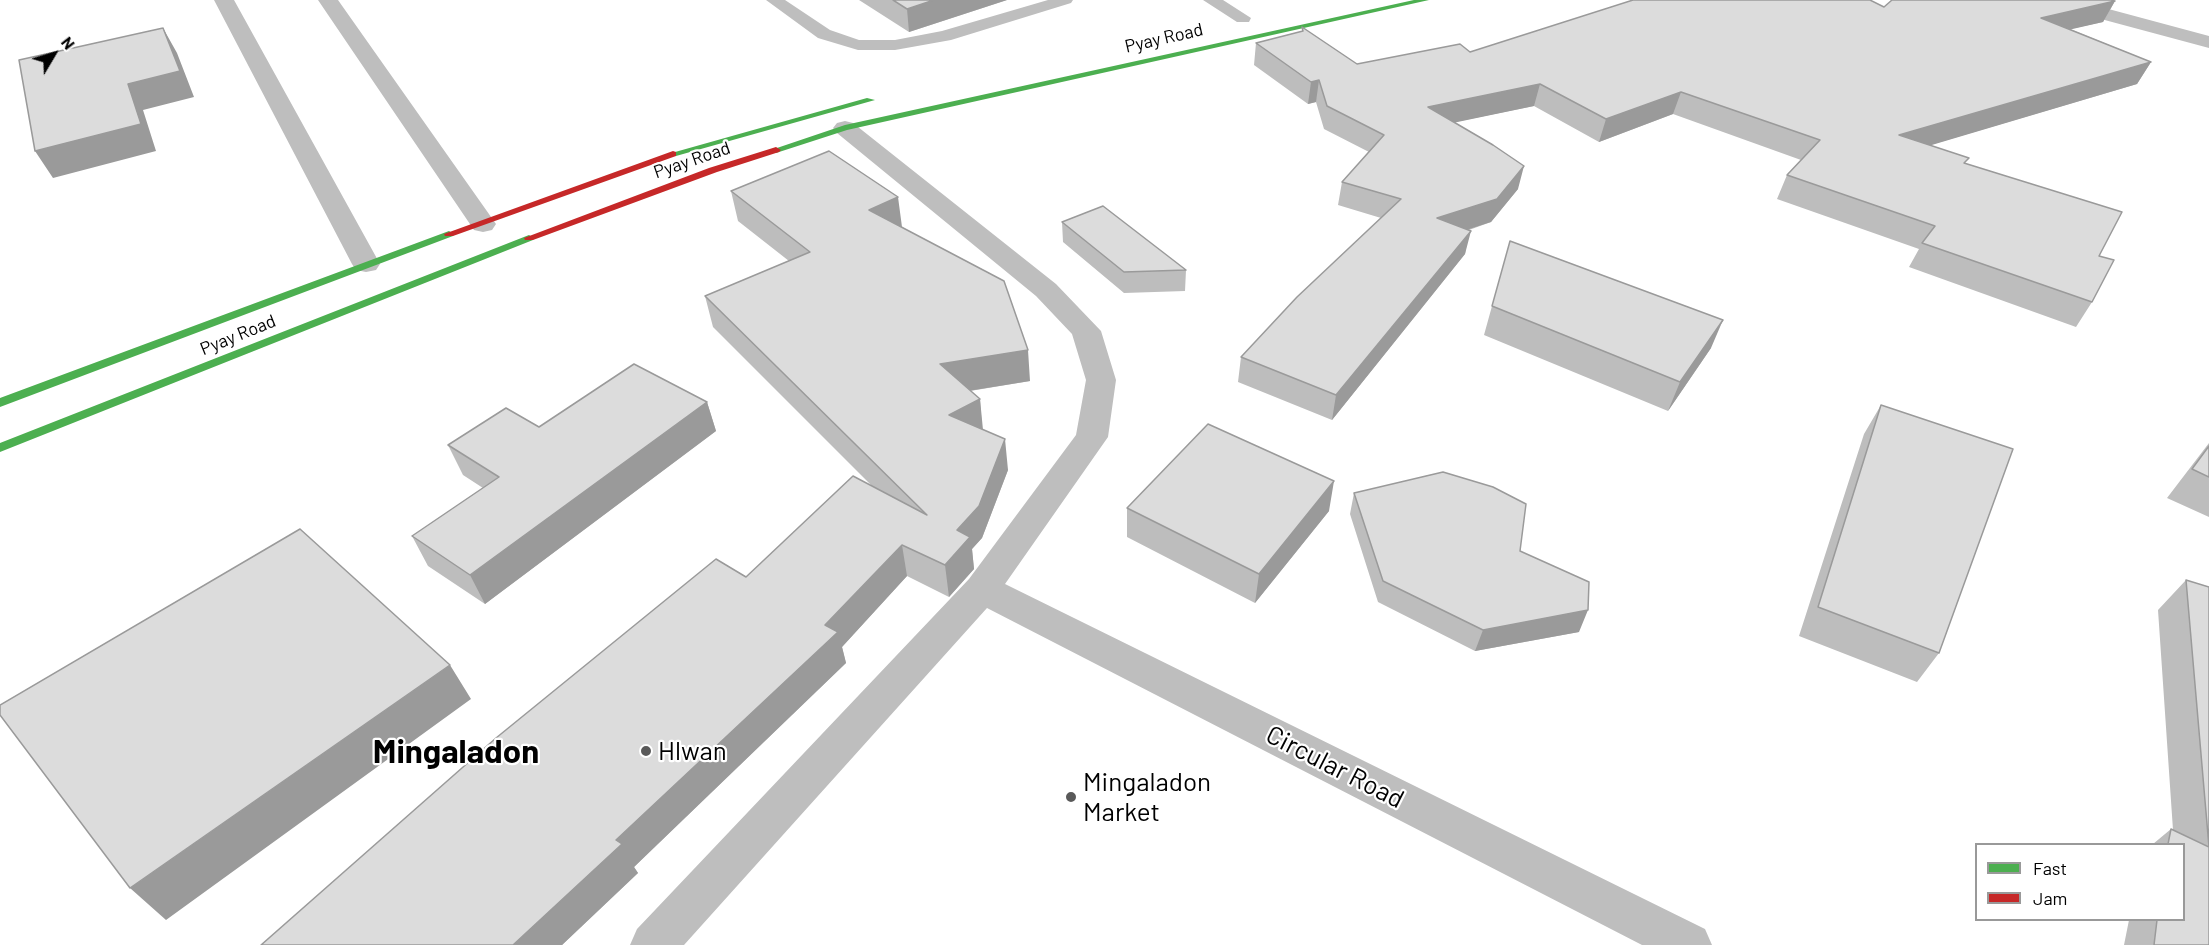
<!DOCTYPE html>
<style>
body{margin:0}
#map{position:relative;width:2209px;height:945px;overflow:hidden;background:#fff;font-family:Barlow,sans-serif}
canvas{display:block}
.legend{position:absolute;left:1975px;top:843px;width:210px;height:78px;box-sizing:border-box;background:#fff;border:2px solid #999;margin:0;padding:8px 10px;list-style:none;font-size:18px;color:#000}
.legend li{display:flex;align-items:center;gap:12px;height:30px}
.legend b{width:30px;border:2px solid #999}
.north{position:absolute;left:24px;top:24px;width:60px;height:60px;-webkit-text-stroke:4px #fff;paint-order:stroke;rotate:52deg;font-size:16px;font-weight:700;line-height:24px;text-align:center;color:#000}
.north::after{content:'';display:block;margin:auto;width:21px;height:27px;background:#000;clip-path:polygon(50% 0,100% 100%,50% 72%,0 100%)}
</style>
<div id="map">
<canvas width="2209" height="945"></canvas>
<ul class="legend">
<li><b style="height:8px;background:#4caf50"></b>Fast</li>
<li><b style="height:8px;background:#c62828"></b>Jam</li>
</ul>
<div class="north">N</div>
</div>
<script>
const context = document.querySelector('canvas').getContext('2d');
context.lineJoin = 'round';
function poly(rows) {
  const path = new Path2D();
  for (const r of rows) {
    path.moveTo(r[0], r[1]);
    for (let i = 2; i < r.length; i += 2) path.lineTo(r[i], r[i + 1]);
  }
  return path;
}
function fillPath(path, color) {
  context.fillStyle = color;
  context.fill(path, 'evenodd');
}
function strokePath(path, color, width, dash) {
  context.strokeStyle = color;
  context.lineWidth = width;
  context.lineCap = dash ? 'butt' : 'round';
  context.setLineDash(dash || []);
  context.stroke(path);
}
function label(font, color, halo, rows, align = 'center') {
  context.font = font + ' Barlow,sans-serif';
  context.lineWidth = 4.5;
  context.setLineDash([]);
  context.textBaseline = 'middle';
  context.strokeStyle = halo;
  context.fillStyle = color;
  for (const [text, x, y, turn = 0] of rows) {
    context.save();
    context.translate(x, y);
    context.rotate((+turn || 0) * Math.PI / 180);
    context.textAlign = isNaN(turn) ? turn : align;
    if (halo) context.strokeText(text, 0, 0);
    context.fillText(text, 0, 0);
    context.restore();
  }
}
const lane = poly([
 [766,0,785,0,830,30,859,40,895,40,942,31,1048,0,1073,0,1071,3,951,40,895,50,858,50,818,38,766,0],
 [1203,0,1223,0,1251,18,1249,22,1237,22,1203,0]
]);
const street = poly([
 [214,0,234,0,380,264,376,270,366,272,356,270,352,264,214,0],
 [318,0,338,0,496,224,492,230,483,232,474,230,318,0],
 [2042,0,2075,0,2209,36,2209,48,2045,4,2042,0],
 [845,121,853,123,1056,284,1101,331,1116,380,1108,437,1005,584,1705,929,1712,945,1642,945,987,608,684,945,630,945,637,929,969,579,1076,435,1086,380,1072,334,1036,296,837,133,833,128,837,123,845,121]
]);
const fast = poly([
 [1414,0,1429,0,847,130,776,153,771,150,845,125,1414,0],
 [867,98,875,100,676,156,668,154,867,98],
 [449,231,454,234,453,236,0,407,0,398,449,231],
 [529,235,534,238,533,240,0,452,0,443,529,235]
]);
const jam = poly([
 [776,147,781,150,779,152,717,172,533,240,525,240,524,238,709,168,776,147],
 [673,151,676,152,676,156,453,236,445,236,444,234,673,151]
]);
const wall = poly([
 [859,0,1007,0,909,32],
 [2115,1,2103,22,2070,29,2151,62,2137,84,1930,145,1966,164,2099,256,2092,302,2076,327,1909,267,1919,249,1777,199,1787,175,1801,160,1673,114,1599,142,1534,106,1455,122,1518,189,1491,222,1469,230,1465,254,1332,420,1238,382,1241,357,1381,218,1338,205,1342,182,1369,152,1324,129,1316,102,1308,104,1254,65,1256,43,1302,32,1302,27,1357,64,1884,7],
 [731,191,902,227,1030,381,970,391,980,399,982,429,1008,470,982,538,972,549,974,569,949,597,907,576,842,647,846,663,634,867,638,873,562,945,261,945,746,577,872,486,713,327,705,296,789,261,738,221],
 [1062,222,1186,270,1185,291,1124,293,1063,242],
 [1510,241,1711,348,1668,411,1484,335],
 [707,402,716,431,485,604,428,566,412,536,483,488,463,475,448,445],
 [1881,405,1939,653,1917,682,1799,636,1864,434],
 [2209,443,2209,517,2167,498],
 [1354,493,1520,551,1579,632,1475,651,1378,602,1350,514],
 [1127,508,1329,511,1255,603,1127,537],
 [2186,580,2209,587,2209,945,2124,945,2129,920,2184,920,2184,844,2153,844,2171,829,2173,830,2158,610]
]);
const shadedWall = poly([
 [934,0,1007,0,909,32,907,9],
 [2115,1,2103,22,2029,39,2041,18],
 [163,28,177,53,194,97,143,110,156,151,53,178,35,151,128,84],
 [2151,62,2137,84,1888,158,1899,135],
 [1319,80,1316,102,1308,104,1311,82],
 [1540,84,1534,106,1424,129,1428,107],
 [1681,92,1673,114,1599,142,1606,119],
 [1524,166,1518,189,1491,222,1432,241,1437,218],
 [898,197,902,227,873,240,869,210],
 [1471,231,1465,254,1332,420,1336,395],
 [1723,320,1711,348,1668,411,1680,382],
 [1028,350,1030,381,943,395,940,364],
 [980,399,983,430,949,415],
 [707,402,716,431,485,604,470,575],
 [1005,439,1008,470,982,538,972,549,974,569,949,597,945,565,957,530],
 [1334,481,1329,511,1255,603,1259,574],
 [902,545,907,576,842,647,846,663,634,867,638,873,562,945,513,945,616,840],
 [1588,610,1579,632,1475,651,1483,630],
 [450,665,471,699,166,920,130,888]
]);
const building = poly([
 [893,0,934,0,907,9,893,0],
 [1633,0,1870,0,1884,7,1892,0,2111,0,2115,1,2041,18,2151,62,1899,135,1969,158,1964,163,2122,212,2099,256,2114,260,2092,302,1922,243,1935,226,1787,175,1820,140,1681,92,1606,119,1540,84,1428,107,1493,145,1524,166,1497,199,1437,218,1471,231,1336,395,1241,357,1297,297,1401,199,1342,182,1384,135,1327,106,1319,80,1311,82,1256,43,1303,31,1302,27,1357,64,1460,44,1470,52,1633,0],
 [163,28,180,71,128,84,141,124,35,151,19,60,163,28],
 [829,151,898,197,869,210,1004,281,1028,350,940,364,980,399,949,415,1005,439,979,506,957,530,970,537,945,565,902,545,825,625,838,632,616,840,622,844,513,945,261,945,496,738,716,559,746,577,853,476,927,515,705,296,810,252,731,191,829,151],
 [1103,206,1186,270,1124,272,1062,222,1103,206],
 [1510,241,1723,320,1680,382,1492,306,1510,241],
 [634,364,707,402,470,575,412,536,499,477,448,445,506,408,539,427,634,364],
 [1881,405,2013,449,1939,653,1818,607,1881,405],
 [1208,424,1334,481,1259,574,1127,508,1208,424],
 [2209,446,2209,477,2192,469,2209,446],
 [1443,472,1493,487,1526,504,1520,551,1589,582,1588,610,1483,630,1383,581,1354,493,1443,472],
 [300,529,450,665,130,888,0,715,0,705,300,529],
 [2186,580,2209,587,2209,945,2154,945,2157,920,2184,920,2184,844,2168,844,2171,829,2209,847,2186,580]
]);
const markers = [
 [646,751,6,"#595959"],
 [1071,797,6,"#595959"]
];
const farStreetnames = [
 ["Pyay Road",1164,38,-13],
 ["Pyay Road",692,160,-19],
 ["Pyay Road",238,335,-22]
];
const nearPoinames = [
 ["Hlwan",658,751],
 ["Mingaladon",1083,782],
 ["Market",1083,812]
];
const nearStreetnames = [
 ["Circular Road",1335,767,27]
];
const nearDistrictnames = [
 ["Mingaladon",456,752]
];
fillPath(lane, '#bebebe');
fillPath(street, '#bebebe');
fillPath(fast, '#4caf50');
fillPath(jam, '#c62828');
fillPath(wall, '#bdbdbd');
fillPath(shadedWall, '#9a9a9a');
fillPath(building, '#dcdcdc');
strokePath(building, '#9a9a9a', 1.5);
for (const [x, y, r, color] of markers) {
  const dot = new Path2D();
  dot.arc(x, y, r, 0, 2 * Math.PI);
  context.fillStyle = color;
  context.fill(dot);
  strokePath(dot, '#fff', 2);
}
label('18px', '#000', '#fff', farStreetnames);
label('26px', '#000', '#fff', nearPoinames, 'left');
label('26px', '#000', '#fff', nearStreetnames);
label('bold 33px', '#000', '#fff', nearDistrictnames);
</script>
